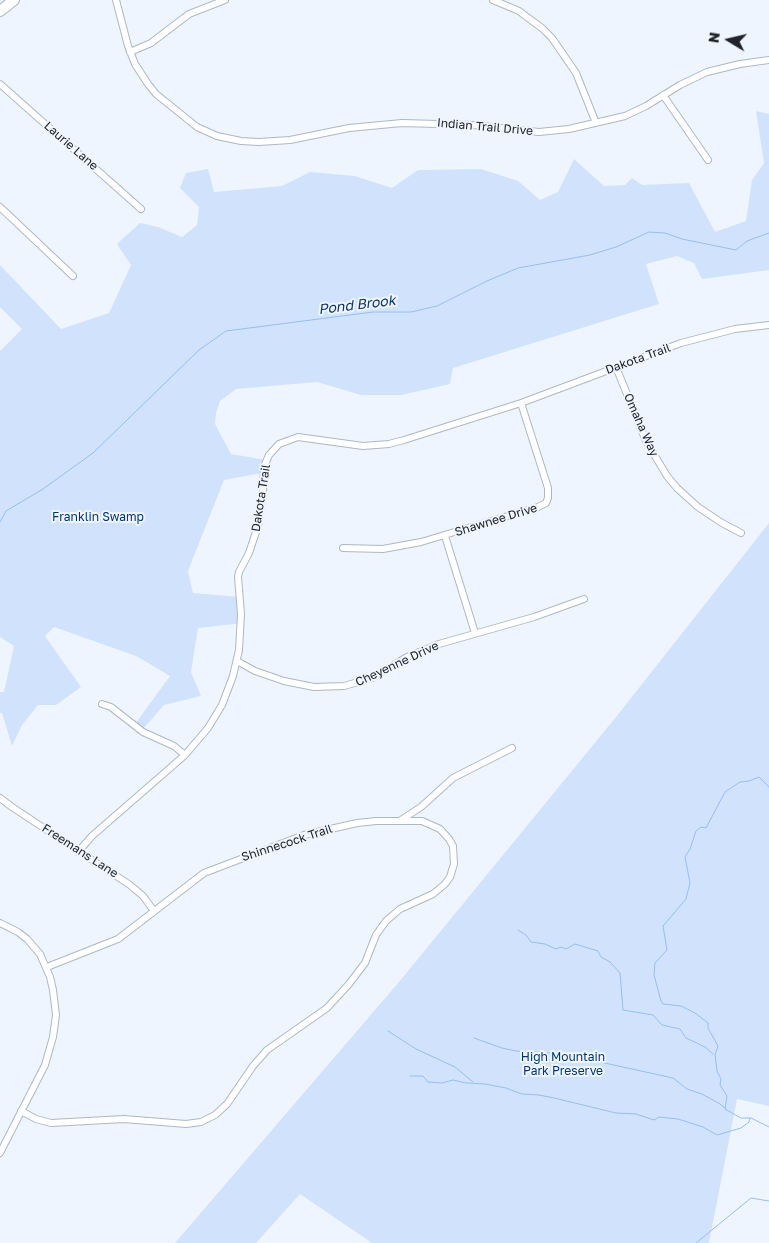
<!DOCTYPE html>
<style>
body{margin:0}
#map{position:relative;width:769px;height:1243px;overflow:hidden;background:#eef5fe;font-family:"Golos Text",sans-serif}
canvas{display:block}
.north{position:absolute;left:704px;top:15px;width:50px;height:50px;-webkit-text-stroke:4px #eef5fe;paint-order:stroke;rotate:279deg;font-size:14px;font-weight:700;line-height:20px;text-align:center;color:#20242a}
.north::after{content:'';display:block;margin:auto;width:18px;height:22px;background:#20242a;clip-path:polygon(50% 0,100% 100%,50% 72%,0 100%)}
</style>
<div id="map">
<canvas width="769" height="1243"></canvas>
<div class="north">N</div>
</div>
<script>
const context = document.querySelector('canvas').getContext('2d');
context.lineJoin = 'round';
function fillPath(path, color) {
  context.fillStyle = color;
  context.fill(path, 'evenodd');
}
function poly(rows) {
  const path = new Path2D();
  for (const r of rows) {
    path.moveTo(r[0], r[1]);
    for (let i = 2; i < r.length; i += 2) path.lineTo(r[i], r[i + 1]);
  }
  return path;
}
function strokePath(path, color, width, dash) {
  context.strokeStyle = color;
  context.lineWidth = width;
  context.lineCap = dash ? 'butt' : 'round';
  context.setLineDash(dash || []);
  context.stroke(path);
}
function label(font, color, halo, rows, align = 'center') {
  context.font = font + ' "Golos Text",sans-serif';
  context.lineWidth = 4;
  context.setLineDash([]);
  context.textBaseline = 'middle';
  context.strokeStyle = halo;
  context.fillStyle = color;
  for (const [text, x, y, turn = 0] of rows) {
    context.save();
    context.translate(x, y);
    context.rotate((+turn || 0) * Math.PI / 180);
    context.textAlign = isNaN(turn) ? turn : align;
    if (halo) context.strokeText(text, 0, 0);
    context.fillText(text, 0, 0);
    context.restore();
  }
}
const green = poly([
 [756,111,769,114,769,270,702,279,694,263,677,256,646,264,659,304,453,368,450,384,401,395,361,395,317,382,236,389,220,401,216,413,215,424,231,454,267,460,267,472,224,480,188,571,193,593,241,597,244,623,198,628,191,672,201,696,164,705,142,730,135,724,170,676,136,656,54,627,45,636,81,687,56,705,38,705,22,725,12,746,2,713,0,713,0,692,4,692,14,646,0,637,0,351,22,329,0,307,0,265,61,329,109,313,131,265,117,244,140,223,158,227,182,237,197,225,199,207,180,188,186,173,208,169,214,192,282,186,310,172,355,176,392,188,418,170,481,169,518,181,540,200,558,192,574,159,604,186,625,185,632,178,642,185,689,183,715,232,746,221,752,180,764,163],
 [769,523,769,1106,737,1099,709,1243,372,1243,300,1194,256,1243,175,1243,399,982,616,717]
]);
const stream = poly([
 [0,522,6,511,43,489,93,453,199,350,226,331,373,312,411,312,437,306,487,281,518,268,590,255,616,247,649,232,665,233,682,239,736,250,747,241,769,233],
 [769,787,759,777,749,781,740,782,725,792,706,828,701,827,696,831,690,849,685,857,690,883,686,899,663,926,667,950,655,963,654,975,661,1001,663,1004,681,1006,695,1013,708,1023,708,1028,718,1046,715,1055,717,1071,721,1079,720,1085,727,1096,725,1109,741,1118,751,1118,769,1127],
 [518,930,526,935,531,942,545,944,556,949,561,947,566,949,575,944,598,951,601,957,610,962,620,973,623,1010,653,1015,662,1025,680,1029,686,1038,705,1047,713,1054],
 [388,1031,416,1049,455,1067,473,1082],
 [474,1038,502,1048,516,1051,569,1054,600,1062,673,1078,687,1089,702,1094,720,1104,725,1108],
 [410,1076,423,1076,428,1082,442,1083,453,1080,466,1083,485,1084,506,1088,522,1094,539,1095,554,1098,616,1113,636,1114,654,1120,659,1117,678,1119,703,1127,717,1135,741,1128,749,1122,750,1118],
 [696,1243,751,1198,769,1201]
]);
const street = poly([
 [116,0,128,46,135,64,148,84,156,94,197,127,217,136,241,141,259,142,290,140,349,128,402,123,473,125,539,132,569,129,625,116,646,106,680,85,707,72,740,64,769,60],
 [493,0,519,11,543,29,552,38,576,73,596,123],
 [130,52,151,43,189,14,225,0],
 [0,84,141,209],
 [663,95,708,160],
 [0,207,73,276],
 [616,367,646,441,667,476,677,488,698,507,722,523,741,533],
 [445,536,475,633],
 [343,548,383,549,421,542,538,507,546,503,548,498,548,488,521,403],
 [237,661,255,671,284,681,314,687,344,686,372,678,407,657,439,644,534,617,584,599],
 [102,704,111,707,143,732,174,746,185,755],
 [0,798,12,807,130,885,143,896,154,911],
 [401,820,421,807,453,778,512,748],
 [78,852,92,836,185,755,208,728,222,705,233,676,239,650,241,614,238,577,239,572,249,553,258,526,263,491,264,467,269,455,279,444,298,437,363,446,389,444,404,440,521,403,681,343,735,329,769,325],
 [0,923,18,932,27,939,40,954,50,977,53,990,56,1015,53,1037,45,1065,0,1153],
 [21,1111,36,1119,51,1123,124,1119,186,1124,201,1122,215,1115,227,1104,253,1066,267,1050,327,1008,349,984,365,963,376,935,386,921,400,909,433,894,445,884,450,877,454,864,453,846,449,839,440,829,422,821,376,821,357,823,304,835,204,873,118,939,47,967]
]);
const primary = poly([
 [0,11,14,0]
]);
const streetNames = [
 ["Indian Trail Drive",485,127,5],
 ["Laurie Lane",71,146,41],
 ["Dakota Trail",638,359,-20],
 ["Omaha Way",641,425,66],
 ["Dakota Trail",261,498,-81],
 ["Shawnee Drive",496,520,-17],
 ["Cheyenne Drive",397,664,-25],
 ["Shinnecock Trail",287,843,-18],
 ["Freemans Lane",80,851,33]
];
const parkNames = [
 ["Franklin Swamp",98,517],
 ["High Mountain",563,1057],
 ["Park Preserve",563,1071]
];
const waterNames = [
 ["Pond Brook",357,305,-7]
];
fillPath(green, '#d1e3fc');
strokePath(stream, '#96bef1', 1);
strokePath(street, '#acb8c6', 8);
strokePath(primary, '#acb8c6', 12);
strokePath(street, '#fff', 6);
strokePath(primary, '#fff', 10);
label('12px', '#20242a', '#eef5fe', streetNames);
label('12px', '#003772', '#eef5fe', parkNames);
label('italic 14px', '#0e3664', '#eef5fe', waterNames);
</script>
